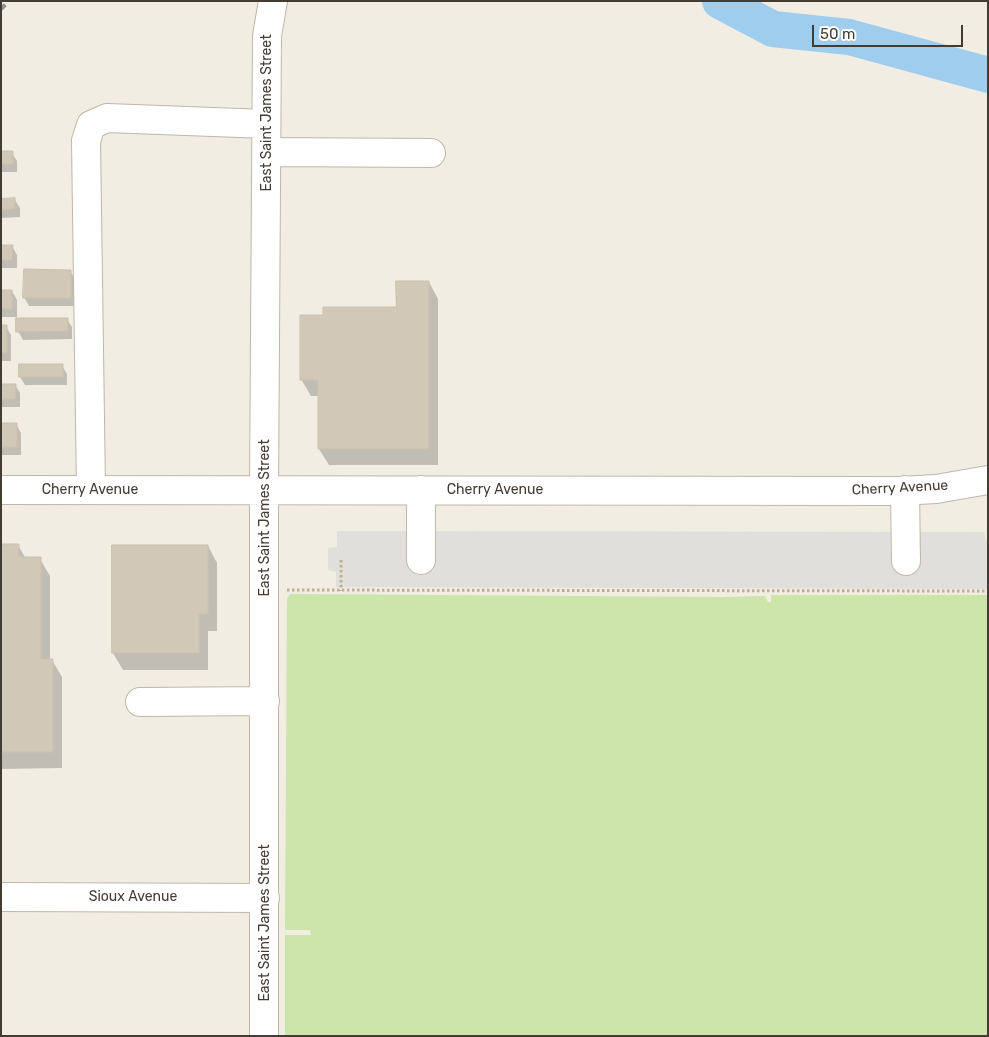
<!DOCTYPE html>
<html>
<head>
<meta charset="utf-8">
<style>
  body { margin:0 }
  #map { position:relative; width:989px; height:1037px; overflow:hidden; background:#f1ede2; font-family:Rubik,sans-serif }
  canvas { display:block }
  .frame { position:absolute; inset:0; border:2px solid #423c33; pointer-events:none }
  .scale { position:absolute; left:812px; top:25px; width:151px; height:22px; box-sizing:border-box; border:2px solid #423c33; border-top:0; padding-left:6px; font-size:15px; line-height:18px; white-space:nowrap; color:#423c33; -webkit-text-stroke:4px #fff; paint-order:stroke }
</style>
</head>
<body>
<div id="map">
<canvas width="989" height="1037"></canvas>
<div class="frame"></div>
<div class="scale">50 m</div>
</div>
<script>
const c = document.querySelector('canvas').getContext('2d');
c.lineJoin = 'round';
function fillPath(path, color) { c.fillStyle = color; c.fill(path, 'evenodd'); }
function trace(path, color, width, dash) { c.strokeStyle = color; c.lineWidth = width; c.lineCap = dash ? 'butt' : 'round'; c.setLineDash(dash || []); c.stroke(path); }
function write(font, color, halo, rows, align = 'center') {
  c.font = font + ' Rubik,sans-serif'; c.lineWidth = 4; c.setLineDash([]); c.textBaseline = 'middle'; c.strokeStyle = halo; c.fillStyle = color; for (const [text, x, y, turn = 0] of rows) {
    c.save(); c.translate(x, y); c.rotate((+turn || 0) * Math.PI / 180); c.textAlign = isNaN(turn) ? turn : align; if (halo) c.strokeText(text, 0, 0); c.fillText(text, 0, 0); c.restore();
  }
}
const green = new Path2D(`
  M291,594L723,597L765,596L768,602H771V595H988V1036H285V935H311L310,930H285L287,598Z`);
const parking = new Path2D(`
  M337,531L984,532L988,548V589L336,587V572L328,570V548L337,547Z`);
const shadow = new Path2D(`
  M1,153H12L17,161V172H1Z
  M1,200H15L20,208V217L1,218Z
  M1,246H12L17,255V268H1Z
  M70,271L75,279V306H29L24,297Z
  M429,282L438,299V465H329L319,449V396H311L301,379L325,316L397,308Z
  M1,291H12L17,300V317H1Z
  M67,319L72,327V339L23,340L18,331Z
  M1,327H6L11,335V361H1Z
  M20,366H62L67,374V385H25L20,377Z
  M1,385H15L20,393V407H1Z
  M1,424H16L21,433V455H1Z
  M1,545H18L26,559H40L50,576V660H52L62,677V768L1,769Z
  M113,546H208L217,563V631H208V670H123L113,653Z`);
const river = new Path2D(`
  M720,1L773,29L849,37L988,75`);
const building = new Path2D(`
  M1,151H13V164H1Z
  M15,198V209L1,210V199Z
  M1,245H13L12,260H1Z
  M24,269L71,270V298H23Z
  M396,281H429V449H318V380H300V315H323V307H396Z
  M1,290H12V309H1Z
  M16,318H68V331L16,332Z
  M1,325H7V353H1Z
  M19,364H63V377H19Z
  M1,384H16L15,399H1Z
  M1,423H17V447H1Z
  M1,544H19V557H41V659H53V752H1Z
  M112,545H208V614H199V653H112Z`);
const path = new Path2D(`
  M341,560V591
  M287,590L988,591`);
const minor = new Path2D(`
  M267,152L431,153
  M91,489L86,141L91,125L107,118L266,124
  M1,490L900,491L936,489L988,480
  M421,490V560
  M905,490L906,561
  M140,702L265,701
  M1,897L265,898
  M264,1036V489L267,36L273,1`);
const rail = new Path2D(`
  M1,9L9,1`);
const streetNames = [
  ["East Saint James Street",267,113,-90],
  ["Cherry Avenue",900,488,-3],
  ["Cherry Avenue",90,490],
  ["Cherry Avenue",495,490],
  ["East Saint James Street",265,518,-90],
  ["Sioux Avenue",133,897],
  ["East Saint James Street",265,923,-90]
];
fillPath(green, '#cbe5ab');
fillPath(parking, '#e1dfdb');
fillPath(shadow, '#0003');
trace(river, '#9ecdee', 36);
fillPath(building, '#d2c8b8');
trace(building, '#cdc0ab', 1);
trace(minor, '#bfb7a8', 30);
trace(path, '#bdb097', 3, [2.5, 2.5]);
trace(minor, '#fff', 28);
trace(rail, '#939393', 4, [6, 6]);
write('14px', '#423c33', '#fff', streetNames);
</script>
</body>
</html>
